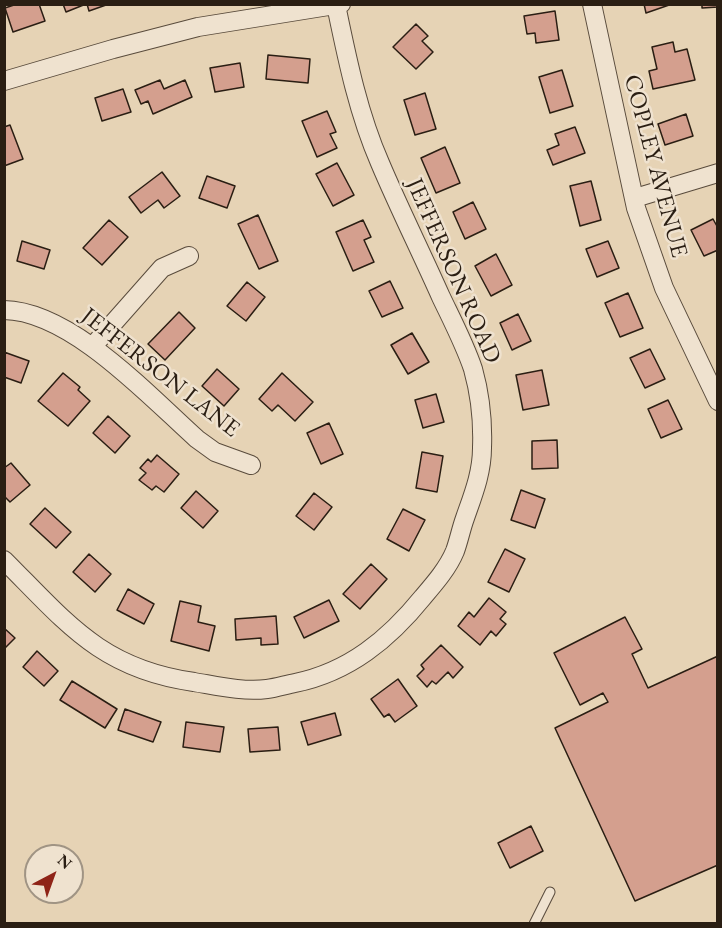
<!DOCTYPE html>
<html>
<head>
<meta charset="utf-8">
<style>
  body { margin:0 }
  #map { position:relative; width:722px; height:928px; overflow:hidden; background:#e6d3b5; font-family:"EB Garamond",serif }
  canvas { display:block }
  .frame { position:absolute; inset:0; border:6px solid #2a1e13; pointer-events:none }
  .north { position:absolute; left:24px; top:844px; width:60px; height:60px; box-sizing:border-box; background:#efe2cf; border:2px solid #a09484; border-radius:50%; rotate:41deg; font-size:16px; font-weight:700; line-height:24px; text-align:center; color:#2a1e13 }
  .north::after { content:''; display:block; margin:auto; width:21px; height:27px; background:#8f2418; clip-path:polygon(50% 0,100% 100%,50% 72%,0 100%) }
</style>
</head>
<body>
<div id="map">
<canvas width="722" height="928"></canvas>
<div class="frame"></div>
<div class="north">N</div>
</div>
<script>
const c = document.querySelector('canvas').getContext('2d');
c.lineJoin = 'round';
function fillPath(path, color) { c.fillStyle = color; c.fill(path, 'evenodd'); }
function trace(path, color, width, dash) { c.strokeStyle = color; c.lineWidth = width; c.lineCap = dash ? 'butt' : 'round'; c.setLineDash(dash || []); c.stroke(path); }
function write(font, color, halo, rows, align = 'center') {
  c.font = font + ' "EB Garamond",serif'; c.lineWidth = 5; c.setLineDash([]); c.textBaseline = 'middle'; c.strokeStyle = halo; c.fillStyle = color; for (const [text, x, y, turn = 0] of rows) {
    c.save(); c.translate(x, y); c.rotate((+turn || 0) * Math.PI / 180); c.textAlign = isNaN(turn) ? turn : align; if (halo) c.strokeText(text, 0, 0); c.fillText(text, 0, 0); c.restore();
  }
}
const building = new Path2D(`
  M17,4H39L45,21L13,32L5,8Z
  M63,4H86L66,12Z
  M87,4H106V5L89,11Z
  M644,4H672L646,13Z
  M702,4H718V7L702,8Z
  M555,11L559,40L536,43L535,33L527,34L524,16Z
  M416,24L428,36L422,41L433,52L416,69L393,47Z
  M673,42L675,52L687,49L695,80L653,89L649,71L657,69L652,47Z
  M268,55L310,59L308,83L266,79Z
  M240,63L244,87L215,92L210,68Z
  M562,70L573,106L550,113L539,77Z
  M160,80L164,89L185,80L192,97L153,114L148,101L141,104L135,90Z
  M123,89L131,112L102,121L95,98Z
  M425,93L436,129L415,135L404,100Z
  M327,111L336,132L330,134L337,148L317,157L302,121Z
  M686,114L693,136L665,145L658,124Z
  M10,125L23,159L4,166V127Z
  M575,127L585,153L553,165L547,150L559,145L555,134Z
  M445,147L460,183L436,193L421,158Z
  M337,163L354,195L333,206L316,174Z
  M162,172L180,196L164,208L158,200L141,213L129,197Z
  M207,176L235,186L227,208L199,198Z
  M591,181L601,220L580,226L570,186Z
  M473,202L486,229L465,239L453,212Z
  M258,215L278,261L259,269L238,224Z
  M713,219L718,228V250L704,256L691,230Z
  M109,220L128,237L102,265L83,248Z
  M363,220L371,237L364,240L374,262L353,271L336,232Z
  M22,241L50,250L44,269L17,261Z
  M608,241L619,268L597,277L586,249Z
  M496,254L512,285L491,296L475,266Z
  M390,281L403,308L382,317L369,291Z
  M247,282L265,297L246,321L227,306Z
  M628,293L643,328L620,337L605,303Z
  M179,312L195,328L165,360L148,344Z
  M518,314L531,341L512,350L500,323Z
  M412,333L429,362L408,374L391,345Z
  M650,349L665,379L645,388L630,358Z
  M4,352L29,361L21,383L4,377Z
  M217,369L239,389L224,406L202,386Z
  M542,370L549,405L523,410L516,375Z
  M63,373L80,387L78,390L90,401L68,426L38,401Z
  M282,373L313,402L295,421L278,405L272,411L259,399Z
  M436,394L444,422L423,428L415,400Z
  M668,400L682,429L661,438L648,409Z
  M108,416L130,436L115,453L93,433Z
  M329,423L343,454L321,464L307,433Z
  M557,440L558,468L532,469V441Z
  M422,452L443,456L437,492L416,488Z
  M157,455L179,474L164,492L156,486L152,490L139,480L146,473L140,468L148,459L151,462Z
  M11,463L30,485L10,502L4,496V468Z
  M521,490L545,499L535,528L511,520Z
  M196,491L218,511L203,528L181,508Z
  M314,493L332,507L314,530L296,516Z
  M45,508L71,532L56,548L30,524Z
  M403,509L425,520L409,551L387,539Z
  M505,549L525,559L509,592L488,582Z
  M89,554L111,574L95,592L73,572Z
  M371,564L387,579L360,609L343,594Z
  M128,589L154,604L144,624L117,610Z
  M489,598L506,612L500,619L506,624L496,636L491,631L480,645L458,626L469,612L474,617Z
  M329,600L339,621L304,638L294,617Z
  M180,601L201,606L198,622L215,626L209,651L171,641Z
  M276,616L278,644L261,645V638L236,640L235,619Z
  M625,617L642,649L632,654L648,688L718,656V865L635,901L555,728L608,702L603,693L580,705L554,653Z
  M4,628L15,638L4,649Z
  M441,645L463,667L453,678L448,672L436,684L432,681L427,687L417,676L424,669L421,665Z
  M37,651L58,671L44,686L23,667Z
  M398,679L417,706L395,722L389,714L384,717L371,699Z
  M72,681L117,709L105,728L60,700Z
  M125,709L161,722L153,742L118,730Z
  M335,713L341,735L308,745L301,722Z
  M186,722L224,727L220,752L183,747Z
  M278,727L280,750L250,752L248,729Z
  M531,826L543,851L510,868L498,843Z`);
const lane = new Path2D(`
  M534,924L550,892`);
const street = new Path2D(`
  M592,4L636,208L664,288L718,401
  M4,81L113,49L198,27L341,4
  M635,198L718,173
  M4,310C71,311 149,396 197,439L215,452L251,465
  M93,346L162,268L189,256
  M4,560C67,623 101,669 194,682C218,686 243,692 267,689C276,688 285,685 295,683C349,672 389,639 423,597C435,583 448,568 455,551C459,540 461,529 465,518C473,495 482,473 482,448C483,422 480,394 473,369C465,345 452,320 441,297C421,252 399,208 380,163C358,113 347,58 336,5`);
const streetNames = [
  ["COPLEY AVENUE",655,166,75],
  ["JEFFERSON ROAD",453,271,66],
  ["JEFFERSON LANE",160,373,38]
];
fillPath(building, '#d49f8e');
trace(building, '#2a1e13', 1.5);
trace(lane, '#594b3c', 11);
trace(street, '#594b3c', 20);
trace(lane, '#efe2cf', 9);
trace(street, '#efe2cf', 18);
write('24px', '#2a1e13', '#efe2cf', streetNames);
</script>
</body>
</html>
